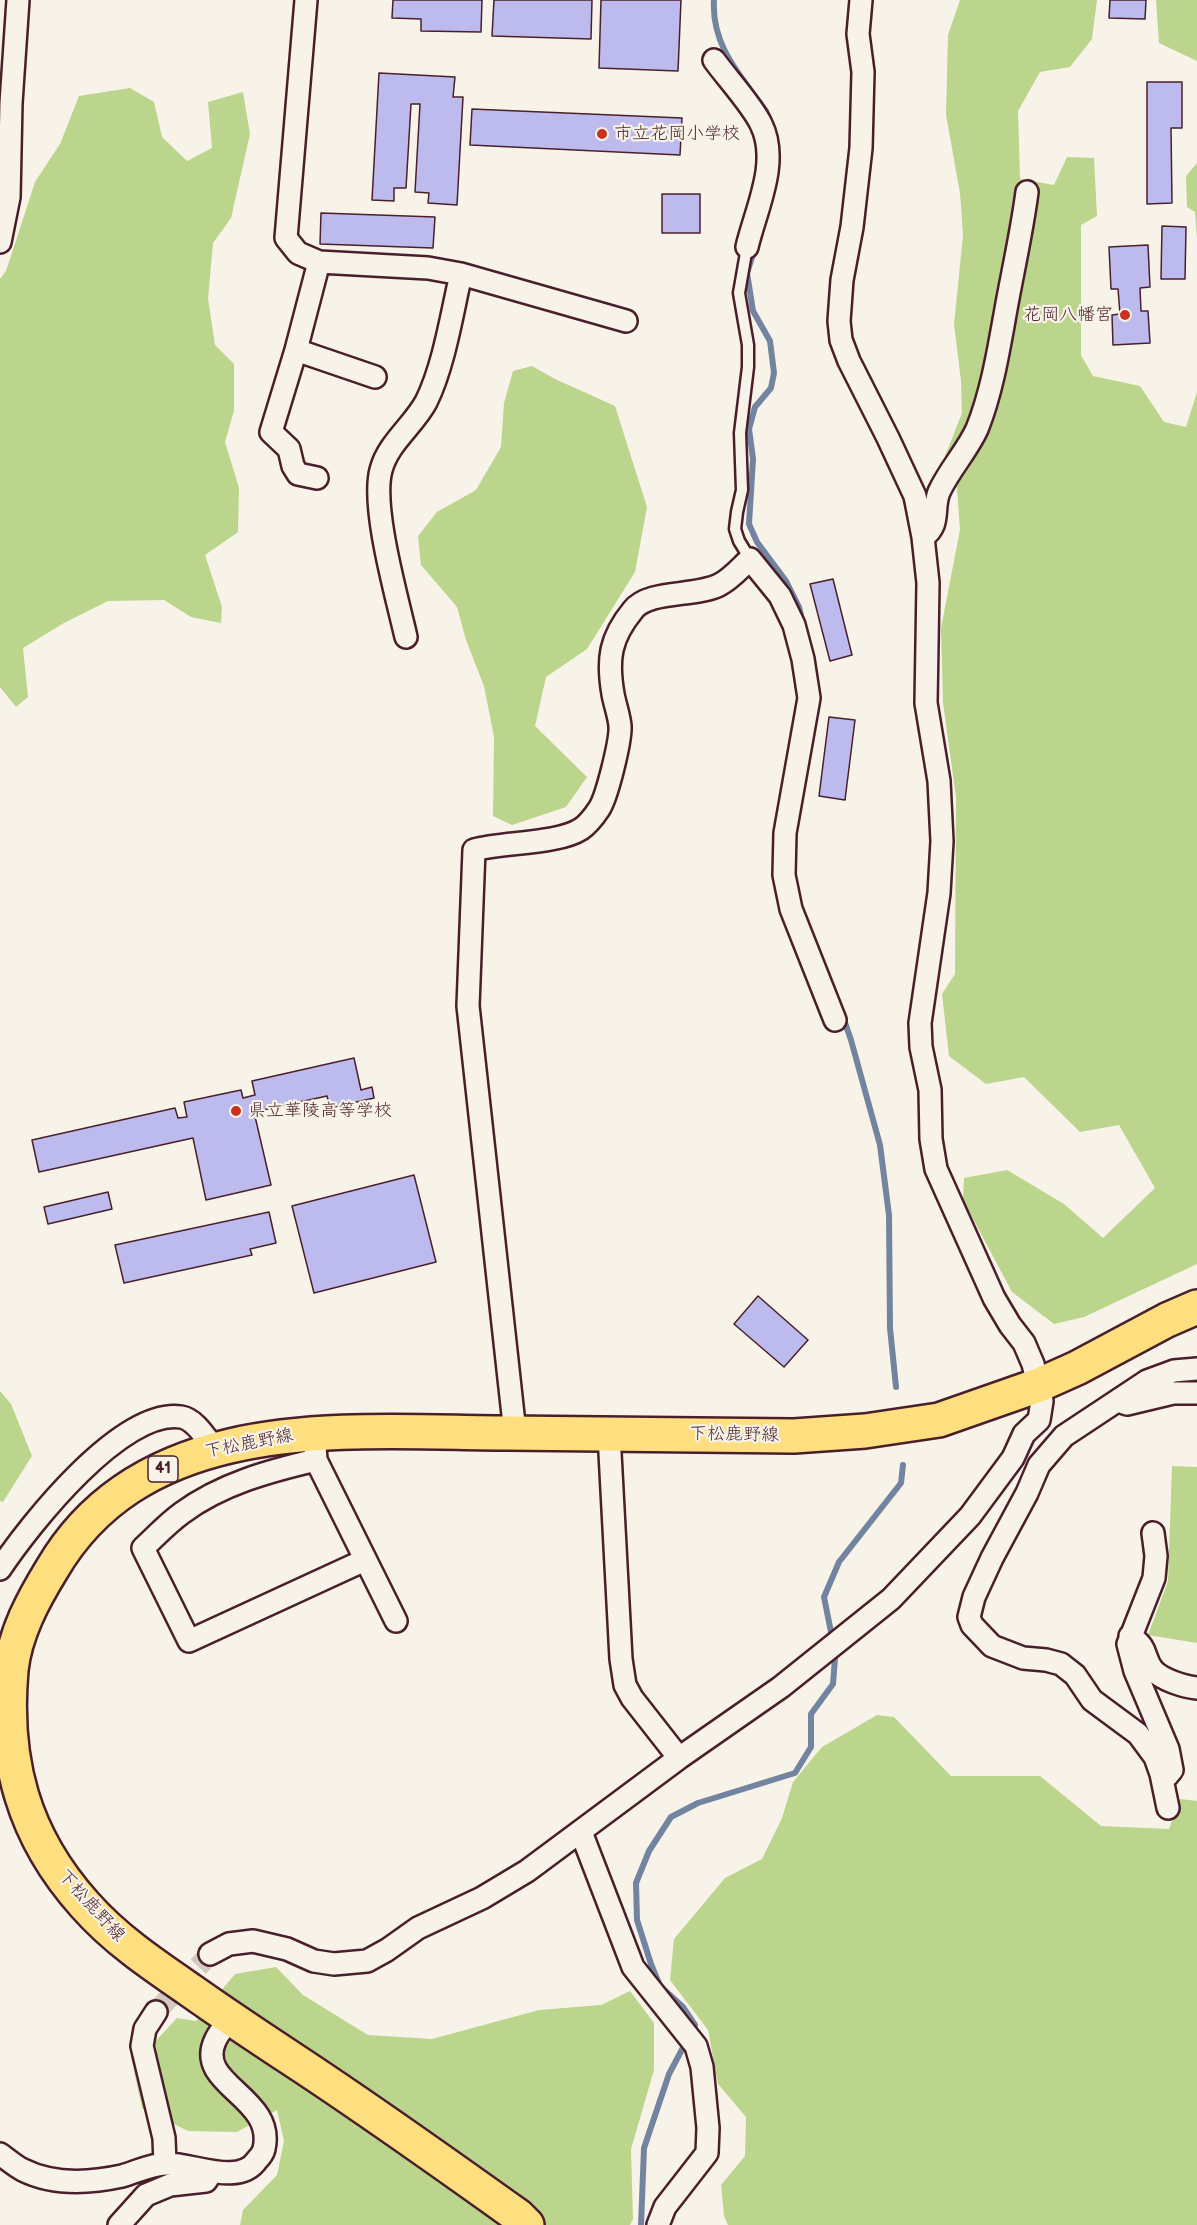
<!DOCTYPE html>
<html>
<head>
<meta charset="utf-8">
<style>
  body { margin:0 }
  canvas { display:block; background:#f7f3e8 }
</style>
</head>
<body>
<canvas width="1197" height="2225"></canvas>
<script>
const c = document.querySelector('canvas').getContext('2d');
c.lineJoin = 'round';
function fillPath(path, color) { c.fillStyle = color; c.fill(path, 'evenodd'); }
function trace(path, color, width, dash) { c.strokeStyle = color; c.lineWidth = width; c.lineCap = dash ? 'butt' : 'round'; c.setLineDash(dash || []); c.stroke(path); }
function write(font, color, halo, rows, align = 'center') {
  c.font = font + ' "Balsamiq Sans","Klee One",sans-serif'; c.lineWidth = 4.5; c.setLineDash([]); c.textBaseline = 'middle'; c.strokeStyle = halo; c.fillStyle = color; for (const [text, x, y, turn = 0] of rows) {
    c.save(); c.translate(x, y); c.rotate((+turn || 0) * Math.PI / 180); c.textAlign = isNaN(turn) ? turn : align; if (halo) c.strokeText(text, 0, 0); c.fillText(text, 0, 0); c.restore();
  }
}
const green = new Path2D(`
  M960,0H1097L1092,39L1070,67L1040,72L1018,111L1020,179L1054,185L1067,157L1094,158L1097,216L1081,225V355L1093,376L1140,386L1164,422L1186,427L1197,392V1264L1084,1317L1054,1324L1012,1292L963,1200L964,1178L1007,1170L1064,1204L1103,1238L1155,1188L1119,1125L1080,1132L1024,1077L986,1084L949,1056L942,994L955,974L956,797L943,703L941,628L960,530L957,488L945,456L962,413L961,381L954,324L963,235L960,193L946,115L948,35Z
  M1156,0H1197V61L1159,43Z
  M130,88L154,102L162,137L187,161L212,148L208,102L243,92L250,134L231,218L213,243L208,299L215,345L234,364V411L225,442L239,488L238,532L205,555L222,607L221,623L191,617L164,600L108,601L64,623L23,648L28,697L16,707L0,687V279L6,271L35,182L60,144L79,96Z
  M1197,163V239L1195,212L1187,207L1186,176Z
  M532,366L555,379L615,406L647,507L635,572L587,649L546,677L535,726L587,777L566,807L512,825L493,816L494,737L484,686L466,640L457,607L421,565L418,536L437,512L476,490L501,447L504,403L513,371Z
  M0,1391L11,1404L32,1456L3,1502L0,1501Z
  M1172,1466L1197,1467V1643L1148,1635L1168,1581Z
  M877,1715L894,1717L951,1776H1040L1101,1826L1169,1829L1180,1799L1197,1801V2225H728L724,2216L721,2185L745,2156L746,2117L718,2084L708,2030L670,1980L674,1939L725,1878L762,1859L782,1818L793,1782L822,1747Z
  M276,1967L303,1995L368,2035L432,2039L539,2010L601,2005L630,1991L654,2023V2070L631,2149L633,2219L630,2225H240L243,2210L277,2175L284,2141L277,2110L237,2132L188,2131L142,2108L131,2057L153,2044L177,2018L196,2021L235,1974Z`);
const stream = new Path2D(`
  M714,0C711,46 741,76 766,111L770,121
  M755,248L747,273L753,311L770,341L774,373L771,388L755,407L749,429L753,459L749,524L757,542L786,581L799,607L802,620
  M843,1017L851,1040L880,1145L889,1215L890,1328L896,1387
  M832,1637L824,1597L839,1562L901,1483L903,1465
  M690,2033L695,2025L683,2007L660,1986L651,1964L637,1920L636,1883L649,1851L671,1817L698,1803L795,1773L811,1747V1714L833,1684L835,1658
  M641,2225L644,2148L669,2074L686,2042`);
const building = new Path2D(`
  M393,0H482L481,32L421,31V19L392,18Z
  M494,0H592L591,39L492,36Z
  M601,0H681L678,71L599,68Z
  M1110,0H1146L1145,19L1109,18Z
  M379,73L455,77L453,97H463L457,205L428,203L429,193L415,192L420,104H411L406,188H394V201L372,200Z
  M1147,82H1182V128H1171L1172,203L1147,204Z
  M472,109L682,118L680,155L470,145Z
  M662,194H700V233H662Z
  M321,213L435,217L433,248L320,244Z
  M1162,226L1186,227L1185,279H1161Z
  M1148,245L1150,287L1140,288L1141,311H1148L1150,343L1113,345L1112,315L1120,314L1118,289H1111L1109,247Z
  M833,579L852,655L830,661L810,584Z
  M829,717L855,720L845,800L819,796Z
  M354,1058L361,1090L372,1087L374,1098L330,1108L327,1096L254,1112L271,1185L206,1200L193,1138L39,1172L32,1140L175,1108L178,1118L187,1117L184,1102L241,1090L243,1098L255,1095L252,1081Z
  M414,1175L436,1262L314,1293L292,1206Z
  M108,1192L112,1209L48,1224L44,1207Z
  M269,1212L276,1243L250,1249L252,1255L124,1283L115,1245Z
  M758,1296L808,1340L784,1367L734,1324Z`);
const streetTunnel = new Path2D(`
  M156,2012L210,1954`);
const lane = new Path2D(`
  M747,247L739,293L748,345V367L740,433L742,490L737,512L735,529L739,541L750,559`);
const street = new Path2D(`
  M306,0L286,238L298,253L319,262L428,268L461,274L626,321
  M714,60C727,78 752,105 761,124C780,162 756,209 747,247
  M0,242L9,197L11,103L18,0
  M296,350L375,377
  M317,478L298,474L293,466L289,449L271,432L296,350L319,262
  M923,537C941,525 932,509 939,492C949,470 967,451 977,429C992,392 999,348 1006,309C1013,270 1022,231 1027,192
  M406,637C397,597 371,507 381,470C388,443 413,426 426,402C444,366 452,313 461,274
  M1118,1401L1127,1404L1173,1393H1197
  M515,1433L468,1006L474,850C503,842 558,844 581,829C587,825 595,815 599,809C607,797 621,740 620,726C619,715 615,705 613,694C607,659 610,638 633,610C648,590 695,597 719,585C731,579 740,568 750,559L780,596L794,625L803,659L809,698L785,833L784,875L791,909L835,1020
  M609,1434L621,1659L625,1685L632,1698L679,1758
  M315,1446L316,1460L396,1621
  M316,1460C269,1471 221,1484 182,1513C168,1523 156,1536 143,1548L189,1641L365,1560
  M1153,1533L1156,1556L1154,1578L1128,1644L1135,1671L1168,1749L1172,1770L1167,1776
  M0,1569C30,1524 122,1408 181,1417C195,1419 206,1438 214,1448
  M1130,1636C1150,1649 1142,1657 1153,1670C1162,1680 1185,1687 1197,1688
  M1168,1808L1161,1774L1155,1757L1138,1734L1092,1700L1075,1675L1061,1664L1046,1660L1023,1658L992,1646L972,1625L969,1617L974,1597L992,1558L1027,1493L1039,1465L1064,1436L1147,1381L1174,1371L1197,1369
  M581,1832L633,1967L696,2046L702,2067L708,2128L707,2153L665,2207L658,2225
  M210,1954L229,1944L253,1941L287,1949L314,1961L334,1964L367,1961L387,1950L418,1928L482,1898L527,1871L679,1758L781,1687L891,1599L970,1516L1013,1458L1024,1434L1039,1420L1042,1401L1033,1364L1024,1343L1010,1325L994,1298L936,1169L931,1139L930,1090L921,1047L920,1023L939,893L942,841L939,781L926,703L928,583L923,537L915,496L888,438L849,361L841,340L839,321L842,280L852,227L861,148L863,72L858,34L861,0
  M156,2012L145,2029L142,2046L164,2138L165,2164
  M0,2154C7,2159 15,2166 23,2170C53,2185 90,2183 122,2176C136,2172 152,2164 166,2164C192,2163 239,2187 257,2160C260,2157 263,2153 264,2149C276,2097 195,2085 215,2041C218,2033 226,2025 231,2018
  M119,2225L146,2195L170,2185L206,2181L212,2172`);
const primary = new Path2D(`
  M527,2225L518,2216C444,2163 371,2111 295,2061C260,2038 224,2014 190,1990C152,1964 115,1939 85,1905C23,1836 3,1761 11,1670C15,1633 33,1600 52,1569C145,1410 348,1432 506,1433C602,1434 698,1435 794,1436L865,1431L939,1420L1039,1385L1077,1368L1167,1320L1197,1307`);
const markers = [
  [602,134,6,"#c8321e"],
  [1125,315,6,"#c8321e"],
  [236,1111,6,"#c8321e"]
];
const shields = [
  [163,1469,30]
];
const shieldNames = [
  ["41",163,1469]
];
const poiNames = [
  ["市立花岡小学校",614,134],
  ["花岡八幡宮",1113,315,"right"],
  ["県立華陵高等学校",248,1111]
];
const streetNames = [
  ["下松鹿野線",734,1435,1],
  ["下松鹿野線",249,1444,-11],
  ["下松鹿野線",91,1906,48]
];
fillPath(green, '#bcd58c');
trace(stream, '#7384a0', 6);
fillPath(building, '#bdbbed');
trace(building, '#4a1f2b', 1.5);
trace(streetTunnel, '#d4c9c2', 21, [21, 10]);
trace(lane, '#4a1f2b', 15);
trace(street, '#4a1f2b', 26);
trace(primary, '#4a1f2b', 38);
trace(lane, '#f7f3e8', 10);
trace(street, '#f7f3e8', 21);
trace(primary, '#fedf80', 33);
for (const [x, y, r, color] of markers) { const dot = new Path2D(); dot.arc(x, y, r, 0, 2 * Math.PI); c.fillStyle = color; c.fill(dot); trace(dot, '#f7f3e8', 2); }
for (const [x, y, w] of shields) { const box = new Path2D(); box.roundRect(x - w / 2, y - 13, w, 26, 4.5); c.fillStyle = '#f7f3e8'; c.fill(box); trace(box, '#4a1f2b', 1.5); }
write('bold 16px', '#4a1f2b', null, shieldNames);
write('18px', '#4a1f2b', '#f7f3e8', poiNames, 'left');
write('18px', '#4a1f2b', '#f7f3e8', streetNames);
</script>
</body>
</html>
